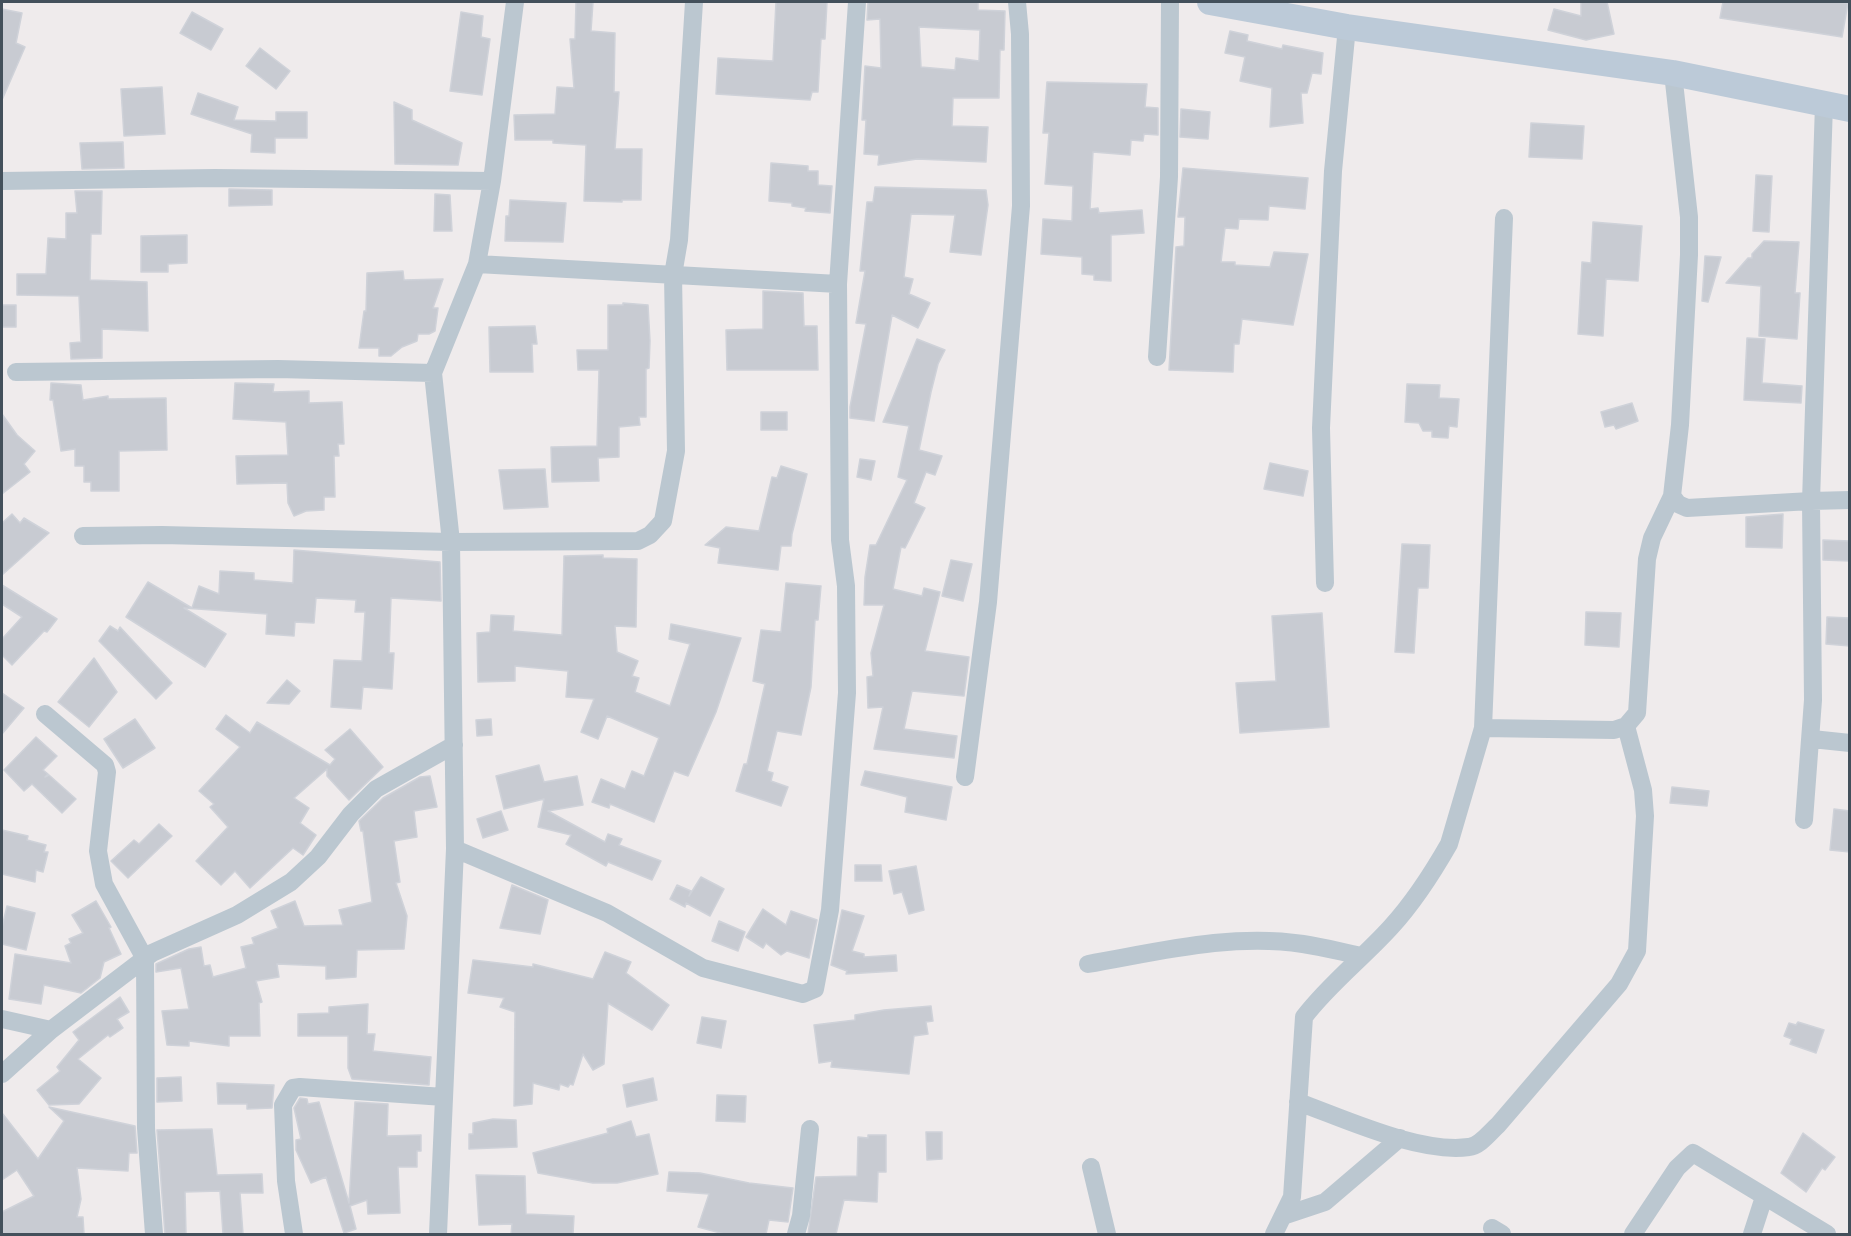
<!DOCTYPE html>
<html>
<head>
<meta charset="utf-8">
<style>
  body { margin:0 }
  #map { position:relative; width:1851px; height:1236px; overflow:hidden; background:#efebec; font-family:"DejaVu Sans",sans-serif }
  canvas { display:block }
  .frame { position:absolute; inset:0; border:3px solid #43505b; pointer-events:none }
</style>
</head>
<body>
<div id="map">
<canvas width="1851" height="1236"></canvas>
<div class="frame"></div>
</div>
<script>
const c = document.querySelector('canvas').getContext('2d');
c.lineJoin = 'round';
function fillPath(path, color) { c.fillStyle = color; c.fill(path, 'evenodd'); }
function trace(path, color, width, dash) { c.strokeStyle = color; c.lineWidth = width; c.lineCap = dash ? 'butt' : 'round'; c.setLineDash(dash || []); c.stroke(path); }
const building = new Path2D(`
  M576,2H593L591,31L615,33L614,92H619L615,149H642L641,200H622V202L584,201L586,145L553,143V140H515L514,115L555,114L557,87L574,88L570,39H575Z
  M776,2H827L825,39H821L818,92H812L810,100L716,94L718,58L773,61Z
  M868,2H978V10L1005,11L1004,50H1000L999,98H953L952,126L988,127L986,162L917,159L878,165L879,155L864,154L866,120H862L865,66L881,68L880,19L867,20ZM919,27L980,30L979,61L956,58L955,70L921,67Z
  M1581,2H1607L1614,34L1586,40L1548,30L1554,9L1581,16Z
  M1723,2H1835L1848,3L1842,37L1720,18Z
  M2,9L22,13L16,43L25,47L2,100Z
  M192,12L223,29L211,50L180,33Z
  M461,12L483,16L481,37L490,39L482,95L450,91Z
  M1230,31L1248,35L1247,41L1282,49L1283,45L1323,53L1321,74L1312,73L1307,93H1301L1303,123L1270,127L1272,88L1240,81L1245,57L1225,53Z
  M260,48L290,71L276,89L246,66Z
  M1047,82L1147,84L1145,107L1158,108V135L1144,134L1143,141L1131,140L1130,155L1093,152L1090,209L1098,208L1099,213L1142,210L1144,233L1111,235V281L1094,280V275L1082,274V257L1041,254L1043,219L1072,221L1073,186L1045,184L1049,133H1043Z
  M162,87L165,134L124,136L121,89Z
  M198,93L238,107L234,120L276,121V112H307V138H275V153L251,152L252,134L191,114Z
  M394,102L412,110V120L462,143L458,165L395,164Z
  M1181,109L1210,112L1208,139L1180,137Z
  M1531,123L1584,126L1582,159L1529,157Z
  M123,142L124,168L82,169L80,143Z
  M771,163L808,166V171H818V185L832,186L830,213L805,211L806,208L792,206V203L769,201Z
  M1183,168L1308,178L1305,209L1269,206L1268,220L1239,219L1238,229L1225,228L1221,262H1235V265L1270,267L1274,252L1308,254L1293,325L1242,319L1239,344H1234L1233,372L1169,370L1176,247L1184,246L1185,217H1178Z
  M1756,175L1772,176L1769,232L1753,231Z
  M875,187L986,190L988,205L981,255L950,252L955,215L911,214L904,277L913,279L909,294L930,303L918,328L892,315L874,421L850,418V407L866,324L856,323L865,271H860L867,202H873Z
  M229,189L272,190V205L229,206Z
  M75,191H102L101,234H91L90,280L147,282L148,331L102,329V358L71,359L70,343L81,342L79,296L17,295V274H46L48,238L66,239V213H77Z
  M435,194L450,195L452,231H434Z
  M510,200L566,203L563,242L505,241L506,216H509Z
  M1593,222L1642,226L1638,281L1606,279L1603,336L1578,334L1582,262L1591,263Z
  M187,235V263L168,264V272H141V236Z
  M1764,241L1799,242L1795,293H1800L1797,339L1759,336L1761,286L1726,283L1748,258H1752V254Z
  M1705,256L1721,257L1708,302L1702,301Z
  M403,271L404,280L443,279L433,308H438L435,331L429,334H418L417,341L402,347L391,356H379V348H359L364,311H366L367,273Z
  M763,291L803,293L804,326H817L818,370H727L726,330L763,329Z
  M623,303L648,305L650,341L649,368L646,369V417H639L640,425L619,427V457L598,458L599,481L552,482L551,447L597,446L599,370H578L577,350H608V305H623Z
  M2,305H16V327H2Z
  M535,326L537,344H532L533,372H490L489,327Z
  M1747,338L1765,339L1762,383L1802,386L1801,403L1744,400Z
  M917,339L945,350L938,364L931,392L919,450L942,456L935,475L926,472L914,503L925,508L905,548L901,547L893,589L922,596L924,588L940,592L925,651L969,657L964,696L912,691L904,729L957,736L954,758L874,749L883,707L868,708L867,677L873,676L871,653L884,605H864L865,577L870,545H876L907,480L898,477L909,426L883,422Z
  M51,383L81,385L83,400L108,396V399L166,398L167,450L119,451V491H91V482H84V466H75V449L61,451L53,400H50Z
  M235,383L274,384L273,392L309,391V403L342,402L344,444H338L339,456H334L335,497H324V510L306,511L294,516L288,503L287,483L237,484L236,456L288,455L286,422L233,419Z
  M1407,384L1440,385L1439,398L1459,399L1457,427L1449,426L1448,438L1432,437V431H1423L1419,423L1405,422Z
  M1632,403L1638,421L1616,429L1614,425L1605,427L1601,412Z
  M761,412H787V430H761Z
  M2,414L17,435L35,451L24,464L30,472L2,494Z
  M860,459L875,461L871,480L857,477Z
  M1270,463L1308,471L1303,496L1264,489Z
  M781,466L807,474L792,534L791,546H781L778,570L718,563L720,548L705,545L726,527L759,531L772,477L777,478Z
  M545,469L548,507L504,509L499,470Z
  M12,514L20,523L24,518L49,533L2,575V523Z
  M1783,514L1782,548L1746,547V517Z
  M1823,540L1850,541V561L1823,560Z
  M1402,544L1430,545L1428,588H1418L1414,653L1395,652Z
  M294,550L440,562L441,601L391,598L389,653H394L392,689L363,687L361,709L331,707L334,660L362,661L365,612H355L356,600L316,598L314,623L295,622L294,636L266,634L267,614L184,608L226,634L205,667L126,617L148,582L192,608L199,586L219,594L220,571L254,573V580L293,583Z
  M603,555V558L637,559L636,627L615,626L617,652L638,661L632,676L639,678L635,692L670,706L690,644L669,639L671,624L741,638L716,712L688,776L674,771L654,822L610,804L609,808L592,802L601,779L625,789L632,771L644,776L659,738L607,716L598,739L581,732L594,699L566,697L568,671L515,666V681L478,682L477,633L490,632L491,615L514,616L513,631L562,635L564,556Z
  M951,560L972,564L963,601L942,596Z
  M786,583L821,586L818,620H815L811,687L801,735L777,731L767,771L773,773L771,781L788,787L781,806L736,791L744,764H747L765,684L753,681L761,630L781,632Z
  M2,585L57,619L47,632L44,631L12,665L2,655V639L22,617L2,604Z
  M1586,612L1621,613L1619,647L1585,645Z
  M1322,613L1329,727L1240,733L1236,683L1276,681L1272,616Z
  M1827,617L1850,618V646L1826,644Z
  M110,626L118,631L120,627L172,683L156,699L99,641Z
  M94,658L117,692L89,727L58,702Z
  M287,680L300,691L289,704L267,703Z
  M2,693L24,708L2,734Z
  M226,715L250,733L257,722L330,765L335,759L325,750L350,729L383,767L349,800L327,776V769L294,798L309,808L300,823L316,835L303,855L293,848L250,888L235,871L221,885L196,861L228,827L210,807L214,804L199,791L240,747L216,729Z
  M135,719L155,748L123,768L104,739Z
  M491,719L492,735L477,736L476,720Z
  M36,737L57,756L43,770L48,774L45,777L49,775L76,799L62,813L32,784L24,791L4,770Z
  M539,765L544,782L577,776L583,805L548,811L605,842L608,834L622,839L619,845L661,861L652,880L608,862L606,866L566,844L571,835L538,827L544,799L504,809L496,776Z
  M865,771L952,787L946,820L905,812L907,797L861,785Z
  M430,776L437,807L414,811L417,837L394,841L400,882L396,883L407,916L404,949L357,950L356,977L326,979V966L277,964L279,977L256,981L262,1002L259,1003L260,1036H229V1046L189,1041V1046L167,1045L162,1011L189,1009L181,968L156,972V964L189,949L201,947L204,966L210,965L213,977L246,968L241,947L254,944L252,938L278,928L271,911L295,901L304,926L343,925L339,910L372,902L363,831H361L359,821L383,798L420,777Z
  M1672,787L1709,791L1707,806L1670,803Z
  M1834,809L1850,811V852L1830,850Z
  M501,811L508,830L483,838L477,819Z
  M159,824L172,836L128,878L111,861L134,840L139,844Z
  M2,830L28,836L27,840L46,845L44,852H48L43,872L36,870L35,882L2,874Z
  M855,865H881L882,881H855Z
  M916,866L924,910L909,914L902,892L894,894L889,871Z
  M701,877L724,889L710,916L686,903L685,907L670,899L677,885L691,891L689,896Z
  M512,885L548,900L540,934L500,928Z
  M96,901L111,927L109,928L121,954L104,962L100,978L81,993L44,985L41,1004L9,999L15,954L71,963L65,946L71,943L69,939L83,933L72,915Z
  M7,906L35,913L26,950L2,944V927Z
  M763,909L786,925L791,911L817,920L809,958L787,951L781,955L766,943L763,948L746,937Z
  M842,910L864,916L852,951L864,954V957L896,955L897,971L846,974L847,971L831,965Z
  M719,921L745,932L738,951L712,941Z
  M605,952L631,962L626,973L669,1005L652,1030L608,1003L604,1064L593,1070L583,1054L573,1085L570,1084L568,1087L560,1084L559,1090L533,1083L532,1104L514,1106L515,1012L500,1007L504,998L468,993L473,960L533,967V964L593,979Z
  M120,997L129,1012L117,1019L123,1028L110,1037L108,1035L78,1059L101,1078L79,1104L49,1105L37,1090L60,1071L57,1067L79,1040L73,1032Z
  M368,1004L367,1034H375L373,1051L431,1057L429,1085L352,1079L348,1068V1036H298V1014L329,1013V1007Z
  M931,1006L933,1021L926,1022L928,1034L914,1036L909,1074L831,1067L832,1061L819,1063L814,1025L855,1020V1015L884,1010Z
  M702,1017L726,1021L721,1048L697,1043Z
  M1798,1022L1824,1030L1816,1053L1790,1044L1792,1039L1784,1036L1789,1023L1796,1025Z
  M181,1077L182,1101L157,1102V1078Z
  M653,1078L657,1100L627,1107L623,1085Z
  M217,1083L274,1085L272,1108L247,1109V1104H218Z
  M717,1095L746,1096L745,1122L716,1121Z
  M300,1098L307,1099L308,1104L319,1102L349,1203L355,1102L388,1104L387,1136L421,1135V1151H417V1167H398L400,1213L368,1214L367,1200L350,1206L356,1229L344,1233L326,1177L311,1183L296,1150V1140L301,1139L294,1108Z
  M49,1107L135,1126L137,1153H129L128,1171L77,1168L81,1199L77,1217H83L84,1234H2V1212L34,1196L17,1170L2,1180V1113L38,1159L64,1121Z
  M493,1119L516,1120L517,1147L469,1149V1134H473V1123Z
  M631,1121L636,1137L649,1134L658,1174L617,1183H593L538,1173L533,1153L608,1133L607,1129Z
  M212,1129L217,1175L262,1174L263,1193H240L243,1234H223L220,1191L185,1192L186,1234H165L157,1130Z
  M926,1132H942V1159L927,1160Z
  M1803,1133L1835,1157L1825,1170L1822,1168L1806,1192L1781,1173Z
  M868,1135H886V1172H878L877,1202L844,1200L836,1234H808L816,1177L857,1176L858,1137L868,1138Z
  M669,1172L700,1173L749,1183L793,1188L788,1222L769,1220L766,1234H724L698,1227L709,1194L667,1191Z
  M476,1175L525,1176L526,1214L574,1216L573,1234H511L512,1224L479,1225Z`);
const minor = new Path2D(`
  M1673,73L1689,217V255L1680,425L1672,496L1678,504L1687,508L1811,501L1824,104
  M2,181L215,178L492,181
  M477,264L838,284L857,2
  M1157,357L1169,177L1170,2
  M16,372L278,369L433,373
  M83,536L162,535L451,542L638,541L650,535L663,521L676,451L673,275L679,240L694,2
  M1325,583L1321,428L1333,171L1347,27
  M45,714L105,765L107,772L98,851L104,884L145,959L146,1128L154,1234
  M1483,728L1614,730L1626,726L1637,713L1647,559L1652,538L1672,496
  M1812,739L1850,743
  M965,777L988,602L1021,206L1020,34L1017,2
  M1804,820L1813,700L1811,501L1850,500
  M455,849L607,913L703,968L803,994L815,989L830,910L847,693L846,586L840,540L838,284
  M1088,964C1158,952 1231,933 1303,944C1323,947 1342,952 1362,956
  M2,1019L51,1030
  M2,1074L51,1030L152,953L237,915L291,882L318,857L351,814L376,789L454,745
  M1298,1102C1345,1119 1420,1154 1469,1147C1480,1146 1490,1132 1498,1125L1619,984L1637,951L1645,816L1643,790L1626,726
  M1091,1167L1107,1234
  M1283,1216L1325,1202L1400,1138
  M1492,1228L1502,1234
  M294,1234L286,1181L283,1105L293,1088L300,1087L444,1097
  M438,1234L455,849L451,542L433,373L477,264L492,181L515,2
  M796,1234L801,1216L810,1129
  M1274,1234L1292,1197L1304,1017C1329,984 1363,958 1391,927C1413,903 1433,872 1449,844L1483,728L1504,218
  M1633,1234L1677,1168L1693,1153L1827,1234
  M1752,1234L1764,1197`);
const secondary = new Path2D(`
  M1210,2L1347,27L1673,73L1850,109`);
fillPath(building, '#c8cbd2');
trace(building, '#cfd2d9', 1.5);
trace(minor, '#bbc7d0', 18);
trace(secondary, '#bccad8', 26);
</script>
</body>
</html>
